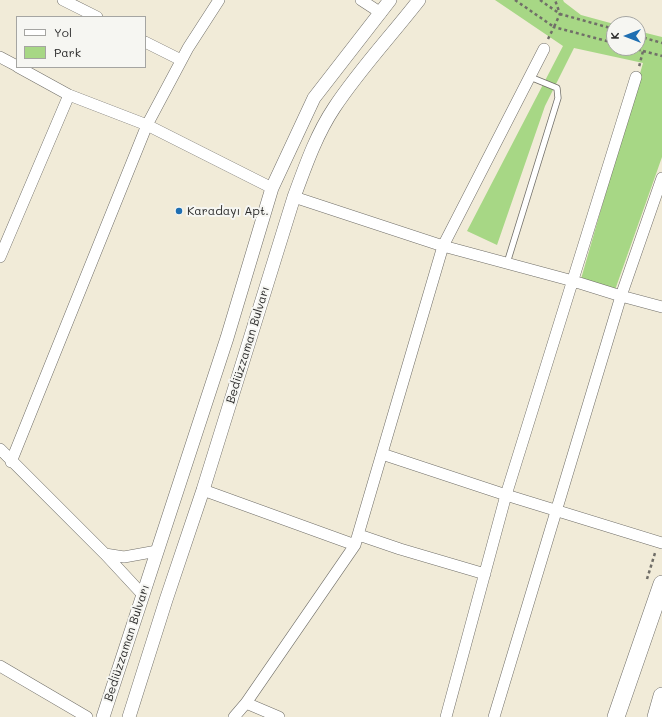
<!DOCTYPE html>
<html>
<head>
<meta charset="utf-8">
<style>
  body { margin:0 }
  #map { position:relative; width:662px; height:717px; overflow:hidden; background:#f1ebd8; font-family:Mali,sans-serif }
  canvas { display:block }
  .legend { position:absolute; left:16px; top:16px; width:130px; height:52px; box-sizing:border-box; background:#f6f6f2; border:1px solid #a5a5a2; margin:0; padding:5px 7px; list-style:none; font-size:12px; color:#2b2b2b }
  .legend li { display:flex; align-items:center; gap:8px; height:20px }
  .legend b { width:20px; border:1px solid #a5a5a2 }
  .north { position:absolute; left:606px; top:16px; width:40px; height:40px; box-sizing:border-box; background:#f6f6f2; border:1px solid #a5a5a2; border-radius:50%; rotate:270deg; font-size:11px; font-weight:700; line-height:16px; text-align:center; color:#2b2b2b }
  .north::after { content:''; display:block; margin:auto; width:14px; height:18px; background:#1f6fb2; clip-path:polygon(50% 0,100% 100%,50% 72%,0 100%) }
</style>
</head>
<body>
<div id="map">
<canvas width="662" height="717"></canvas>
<ul class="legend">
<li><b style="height:5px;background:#fff"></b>Yol</li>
<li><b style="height:11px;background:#a7d785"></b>Park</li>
</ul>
<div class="north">K</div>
</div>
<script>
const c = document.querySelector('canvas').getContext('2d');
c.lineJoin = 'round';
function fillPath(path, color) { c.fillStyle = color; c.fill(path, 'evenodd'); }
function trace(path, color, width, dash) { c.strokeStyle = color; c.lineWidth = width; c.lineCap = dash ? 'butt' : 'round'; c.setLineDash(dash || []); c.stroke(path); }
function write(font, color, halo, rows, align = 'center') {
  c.font = font + ' Mali,sans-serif'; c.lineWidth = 4; c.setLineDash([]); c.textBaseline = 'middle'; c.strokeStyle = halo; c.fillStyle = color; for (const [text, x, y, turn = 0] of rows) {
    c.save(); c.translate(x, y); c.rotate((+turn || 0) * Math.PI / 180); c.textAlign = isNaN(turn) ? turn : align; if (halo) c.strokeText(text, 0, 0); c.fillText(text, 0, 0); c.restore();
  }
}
const green = new Path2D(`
  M495,0H563L564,2L581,15L614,24V48H638V31L662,37V157L615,290L581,279L643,63L574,48L545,106L497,245L467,231L563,46Z`);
const path = new Path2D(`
  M515,0L554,27L560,14L555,0
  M540,0L560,14L614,29
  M638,36L662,43
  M548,39L554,27L614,43
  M632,48L643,51L639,67
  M643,51L662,56
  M647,579L655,553`);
const service = new Path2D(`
  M507,263L558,98L557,88L530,77`);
const minor = new Path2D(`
  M63,0L97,17
  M361,0L381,13
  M145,42L181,60
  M0,57L17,66
  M18,67L69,95L147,125L272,188
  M294,197L443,246L573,281L621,296L662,307
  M0,257L69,95
  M0,449L105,554L143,595
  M382,454L506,495L662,543
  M11,462L147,125L188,48L219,0
  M203,490L355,545
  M359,535L400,549L485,574
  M105,554L124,557L157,551
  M0,666L87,717
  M246,703L355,545L443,246L544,49
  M234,717L246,703L279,717
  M446,717L506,495L636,77
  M494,717L621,296L662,178`);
const tertiary = new Path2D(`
  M103,717L227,338L272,188L314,98L390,0
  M129,717L166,600L203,490L294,197C305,167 316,135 334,108C359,70 391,36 419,0`);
const primary = new Path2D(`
  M616,717L662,584
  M656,717L662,696`);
const markers = [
  [179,211,4,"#1f6fb2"]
];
const poiNames = [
  ["Karadayı Apt.",187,211]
];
const streetNames = [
  ["Bediüzzaman Bulvarı",248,345,-73],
  ["Bediüzzaman Bulvarı",127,643,-72]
];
fillPath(green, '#a7d785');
trace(service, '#706e68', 7);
trace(minor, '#706e68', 12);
trace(tertiary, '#706e68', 14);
trace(primary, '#706e68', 18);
trace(path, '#706e68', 2.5, [3, 3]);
trace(service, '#fff', 5.5);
trace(minor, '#fff', 11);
trace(tertiary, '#fff', 13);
trace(primary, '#fff', 17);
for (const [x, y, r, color] of markers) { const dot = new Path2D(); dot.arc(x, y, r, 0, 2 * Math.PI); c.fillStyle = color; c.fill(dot); trace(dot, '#f6f6f2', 1.5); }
write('12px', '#2b2b2b', '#f6f6f2', poiNames, 'left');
write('12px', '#2b2b2b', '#f6f6f2', streetNames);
</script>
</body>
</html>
